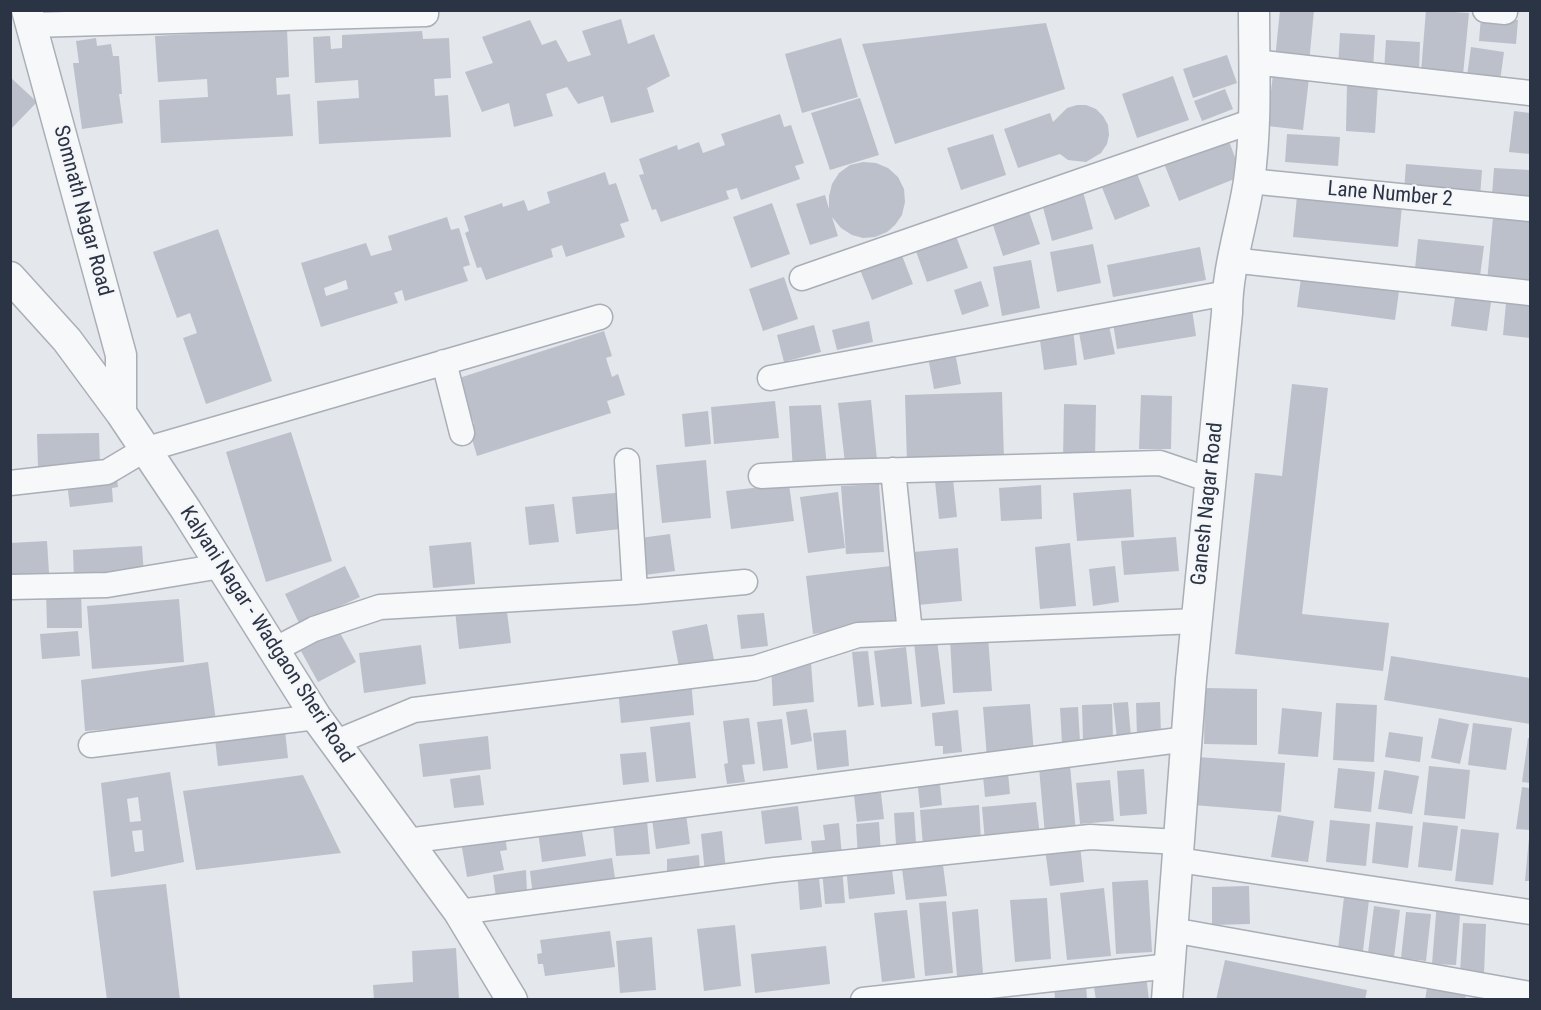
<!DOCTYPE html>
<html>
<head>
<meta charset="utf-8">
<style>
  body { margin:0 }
  #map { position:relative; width:1541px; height:1010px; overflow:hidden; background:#e4e7ec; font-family:"Roboto Condensed",sans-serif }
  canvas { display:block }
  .frame { position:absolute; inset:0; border:12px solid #2b3445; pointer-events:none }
</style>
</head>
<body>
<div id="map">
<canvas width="1541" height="1010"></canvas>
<div class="frame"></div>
</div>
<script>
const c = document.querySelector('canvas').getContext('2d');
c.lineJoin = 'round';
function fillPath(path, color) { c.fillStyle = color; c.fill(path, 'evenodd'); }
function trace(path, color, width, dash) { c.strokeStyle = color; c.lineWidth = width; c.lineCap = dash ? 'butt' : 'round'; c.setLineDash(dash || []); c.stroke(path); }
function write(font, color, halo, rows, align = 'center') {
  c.font = font + ' "Roboto Condensed",sans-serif'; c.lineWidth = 4.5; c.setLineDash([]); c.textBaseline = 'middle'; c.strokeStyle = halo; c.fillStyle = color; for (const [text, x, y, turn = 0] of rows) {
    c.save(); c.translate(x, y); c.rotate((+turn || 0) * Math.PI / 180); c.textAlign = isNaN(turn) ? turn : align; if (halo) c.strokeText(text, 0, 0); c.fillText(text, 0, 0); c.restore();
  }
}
const building = new Path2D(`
  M1280,10H1314L1309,63L1275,59Z
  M1426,10L1469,13L1463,75L1421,72Z
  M1481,17L1518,20L1516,44L1479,41Z
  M621,19L628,44L654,34L670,76L647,88L654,112L611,123L603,96L578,104L567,87L546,94L553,116L514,127L509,103L482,112L465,72L493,63L482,37L530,20L542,45L556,40L568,62L591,55L582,31Z
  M1046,23L1065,89L895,144L862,44Z
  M287,29L289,77L276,78L277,95L290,94L293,136L161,143L159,100L208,97L207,79L158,82L155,36Z
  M422,31L423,39L449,38L451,78L434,79L435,96L448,95L451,137L319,144L317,101L359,98L358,80L315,83L313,37L330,36L331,49L342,48V35Z
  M1340,33L1375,35L1373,70L1338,68Z
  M96,38L97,46L111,44L113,56H119L122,94H119L123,123L82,129L73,63H79L76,41Z
  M841,38L858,97L802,113L785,54Z
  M1386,40L1420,42L1419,73L1384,71Z
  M1471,47L1504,52L1500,81L1467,76Z
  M1227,55L1237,83L1193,98L1183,69Z
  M1273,74L1309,78L1303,130L1267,126Z
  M1173,76L1189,120L1137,138L1122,94Z
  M10,77L37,102L10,130Z
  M1347,83L1378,84L1375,133L1346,131Z
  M1225,89L1233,109L1202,121L1194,101Z
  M860,98L879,155L830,170L811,113Z
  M1077,105H1086L1096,109L1103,116L1108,125L1109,135L1107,144L1101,153L1086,162L1068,160L1060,154L1018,168L1004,129L1050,113L1053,122L1067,108Z
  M1514,111L1530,113V154L1509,152Z
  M780,114L784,127L791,125L804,163L795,166L800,179L741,200L737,188L726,191L729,199L661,222L656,209L652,210L639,175L644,174L639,159L677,145L678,150L699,142L703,153L725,145L721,134Z
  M993,134L1006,175L961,190L947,148Z
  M1287,134L1340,137L1338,166L1285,162Z
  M1227,136L1242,176L1179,201L1163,161Z
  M863,162L876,163L888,168L898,177L904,189L905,202L902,215L895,225L887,232L875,237L863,238L852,235L841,228L832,217L838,236L810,245L796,204L825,195L829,209V196L832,184L839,173L850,165Z
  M1406,164L1482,170L1480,197L1404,191Z
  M1494,168L1530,170V198L1492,195Z
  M1136,171L1150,206L1115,220L1101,185Z
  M605,172L609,185L616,183L629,221L620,224L625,237L566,257L562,245L551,249L553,257L486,280L481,267L477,268L465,233L469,231L464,216L502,203L503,207L524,200L528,211L550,203L547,192Z
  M1081,184L1093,229L1052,241L1040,196Z
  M1297,196L1402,206L1398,247L1293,237Z
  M772,203L790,254L751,268L733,217Z
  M1026,203L1040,244L1003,256L990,216Z
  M447,217L451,230L459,228L470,265L463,267L468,281L405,301L402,290L394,293L398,303L321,327L301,263L366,243L371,256L392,250L388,236ZM346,280L348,289L326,296L324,288Z
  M1493,217L1530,221V286L1487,282Z
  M953,228L968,268L927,282L913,243Z
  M218,229L272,381L206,404L183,338L197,333L190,313L177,318L153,252Z
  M1418,239L1484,246L1480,276L1415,269Z
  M1093,244L1101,283L1057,292L1050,252Z
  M898,245L913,284L872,300L857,262Z
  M1200,247L1206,280L1113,297L1107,265Z
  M1031,260L1040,308L1002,316L993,267Z
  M1302,271L1400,284L1395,320L1297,307Z
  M784,277L798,319L763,331L749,289Z
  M981,281L989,306L962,315L954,290Z
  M1455,297L1491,302L1487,331L1451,326Z
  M1191,303L1196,336L1117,349L1112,316Z
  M1506,303L1530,305V338L1503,335Z
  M869,321L873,342L837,350L832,330Z
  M1108,321L1115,354L1084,360L1078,327Z
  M814,325L821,352L784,362L777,335Z
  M1073,329L1077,365L1044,370L1039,333Z
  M604,331L612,356L606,358L612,377L618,374L625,395L607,401L611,413L477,456L468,426L474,424L468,406L462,408L453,380Z
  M954,347L961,384L934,389L927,352Z
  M1292,384L1328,388L1302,614L1389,623L1383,671L1235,654L1255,473L1282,476Z
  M1002,392L1004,460L907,463L905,395Z
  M1141,395L1172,396L1171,449H1139Z
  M871,400L877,460L845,463L838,403Z
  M775,401L779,438L714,444L711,407Z
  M1064,404L1096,405L1095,459H1063Z
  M821,405L827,467L793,471L789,406Z
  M708,411L711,444L685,447L682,414Z
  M291,432L332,561L266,582L226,452Z
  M99,433L100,466L38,467L37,434Z
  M706,460L711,518L662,523L656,465Z
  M117,479L118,487L112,488L113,502L70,507L67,483L90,480L91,486L106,484V480Z
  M953,479L957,517L939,519L935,481Z
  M789,484L794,521L731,529L726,491Z
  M879,484L884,552L846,554L841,486Z
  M1041,485L1042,519L1001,521L999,488Z
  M1131,489L1134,537L1077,541L1073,493Z
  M625,492L629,528L576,534L572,497Z
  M838,492L845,548L808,553L800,497Z
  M554,504L559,542L529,545L525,507Z
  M670,534L675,571L645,575L640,538Z
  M1176,537L1179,571L1124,575L1121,541Z
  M47,541L49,573L10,575V543Z
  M471,542L475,584L433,588L429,546Z
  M1070,543L1076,606L1040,609L1035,547Z
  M142,546L144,576L74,580L73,550Z
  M958,548L962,601L917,605L913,552Z
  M345,566L360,597L300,625L285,594Z
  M891,566L898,623L813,634L806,576Z
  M1115,566L1119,602L1093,606L1089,569Z
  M81,589L82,628H47L46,590Z
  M179,599L184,662L92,669L87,606Z
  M506,604L511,643L459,649L455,610Z
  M764,613L768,646L741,649L737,615Z
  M707,624L714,660L679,667L672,631Z
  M78,631L80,656L42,659L40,634Z
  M339,631L356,662L318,682L301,651Z
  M988,636L992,691L953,693L950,639Z
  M937,640L945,704L921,707L914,643Z
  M421,645L426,684L364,693L359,653Z
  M906,647L912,704L881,707L874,651Z
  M868,651L874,705L858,707L852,652Z
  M1391,656L1530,678V724L1384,700Z
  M208,662L216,721L85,731L81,680Z
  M811,663L814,702L773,706L771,665Z
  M691,680L694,715L621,723L618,687Z
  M1205,688L1257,689V745L1204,744Z
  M1128,702L1131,737L1117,738L1113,703Z
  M1160,702L1161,735L1137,736L1136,703Z
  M1336,703L1377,705L1374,762L1333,760Z
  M1030,704L1034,754L987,758L983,707Z
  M1112,704L1113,740L1083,741L1082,705Z
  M1078,707L1080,742L1062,743L1060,708Z
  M1282,708L1322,712L1318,757L1278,754Z
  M807,709L812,741L791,745L786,712Z
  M958,710L962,752L943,754V746H935L932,713Z
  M749,718L755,764L742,765L745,782L727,784L724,764L728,763L723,721Z
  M1439,718L1469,724L1460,764L1431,758Z
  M782,719L788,768L763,771L757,722Z
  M690,722L696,778L656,782L650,727Z
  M1473,723L1512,728L1506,770L1468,765Z
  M846,730L849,766L817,770L813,733Z
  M285,731L288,758L218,766L215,739Z
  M1389,732L1423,737L1420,762L1385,757Z
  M488,736L491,769L423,777L419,744Z
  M1528,738H1530V783L1522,782Z
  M646,752L649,782L623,785L620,754Z
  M1197,757L1285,763L1281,812L1193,805Z
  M1070,765L1076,833L1045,835L1039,768Z
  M1429,766L1470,770L1465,819L1424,815Z
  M1338,768L1375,772L1371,812L1334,808Z
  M1144,769L1147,814L1120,816L1117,771Z
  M1384,770L1419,776L1412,814L1378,809Z
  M170,772L184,862L111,877L101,783ZM138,797L141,821L130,822L127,799ZM142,830L144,851L135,852L132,831Z
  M1008,773L1010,794L985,797L983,776Z
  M303,775L341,853L196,870L183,791Z
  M480,775L484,805L454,808L450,779Z
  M939,775L942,805L920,808L917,778Z
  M1110,780L1114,821L1080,824L1076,783Z
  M880,785L884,819L857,822L853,787Z
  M1522,787L1530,788V830L1516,829Z
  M1036,802L1040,836L985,841L982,807Z
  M979,805L981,841L923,846L920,810Z
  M798,806L802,840L765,844L761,811Z
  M914,812L916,843L896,844L894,813Z
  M686,814L690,844L656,849L652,819Z
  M1278,815L1314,821L1308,862L1271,857Z
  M1330,820L1370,824L1366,866L1326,862Z
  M647,821L650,854L616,856L613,824Z
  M879,822L881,854L858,856L856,824Z
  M1376,822L1413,826L1408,868L1372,863Z
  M1423,822L1458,826L1452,871L1418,867Z
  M839,823L842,856L813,858L811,841L825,840L823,825Z
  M581,825L586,856L542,862L538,831Z
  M1461,829L1499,833L1493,885L1455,881Z
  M722,831L726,870L705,873L701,834Z
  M505,835L507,850L500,851L504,870L467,877L461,842Z
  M1529,838H1530V881H1525Z
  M1080,845L1084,882L1050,886L1045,849Z
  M699,855L700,874L667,878V859Z
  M942,857L947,896L906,900L901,861Z
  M612,858L616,885L533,896L530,871Z
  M891,861L895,894L849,899L846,865Z
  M818,868L822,907L800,910L797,870Z
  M842,868L845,903L825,904L822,870Z
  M526,870L527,894L496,897L493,875Z
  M1148,880L1152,952L1116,954L1112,882Z
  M166,884L180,1000H107L93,891Z
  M1249,886L1250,924L1212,925V887Z
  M1104,888L1111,956L1067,960L1060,893Z
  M1344,897L1369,900L1363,951L1338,949Z
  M1047,898L1051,959L1015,962L1010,900Z
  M946,901L953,973L925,976L919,903Z
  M1437,901L1461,902L1456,965L1432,964Z
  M1374,906L1400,910L1394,957L1368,953Z
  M978,909L983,974L957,977L952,912Z
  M907,910L915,978L882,982L874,913Z
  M1406,912L1431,914L1426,961L1401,958Z
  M1463,923L1486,924L1484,974L1460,973Z
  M735,925L741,986L704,991L697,929Z
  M610,931L615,967L545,976L543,964H538L537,954L542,953L540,940Z
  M652,937L656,990L620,993L616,941Z
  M826,946L830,984L755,993L751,954Z
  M456,948L459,1000H374L373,985L413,982L412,951Z
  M1225,960L1367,990L1365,1000H1216Z
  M1146,975L1149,1000H1096L1093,981Z
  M1086,981L1087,1000H1055L1054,983Z
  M1428,982L1467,989L1465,1000H1425Z`);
const minor = new Path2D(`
  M1485,10L1505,12
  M31,25L426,14V10
  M1254,62L1530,93
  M1249,181L1530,209
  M1231,260L1530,293
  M802,278L1253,121
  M444,362L462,433
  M770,378L1227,293
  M627,461L635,592
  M893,470L910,633
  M761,476L836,472L1160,463L1210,480
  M10,483L107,472L144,450L600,317
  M10,587L107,585L221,566
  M274,650L314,629L380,607L635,592L745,582
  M334,743L414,710L755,668L858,635L1197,621
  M91,745L316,717
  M407,841L1187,739
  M1178,860L1530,912
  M459,912L775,870L1090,837L1179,842
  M1172,930L1530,994
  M863,1000L1170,966`);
const tertiary = new Path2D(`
  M27,10L121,355V413
  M10,277L67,340L121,413L186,510L316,717L459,912L512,1000
  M1167,1000L1191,679L1227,313C1227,268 1242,226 1249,181C1257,125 1254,67 1254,10`);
const streetNames = [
  ["Lane Number 2",1390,195,5],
  ["Somnath Nagar Road",82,211,75],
  ["Ganesh Nagar Road",1208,504,-84],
  ["Kalyani Nagar - Wadgaon Sheri Road",266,635,57]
];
fillPath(building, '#bbc0ca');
trace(minor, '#a9aeb7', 27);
trace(tertiary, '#a9aeb7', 33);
trace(minor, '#f7f8fa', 24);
trace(tertiary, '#f7f8fa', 30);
write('21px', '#2b3445', '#f4f6f9', streetNames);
</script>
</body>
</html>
